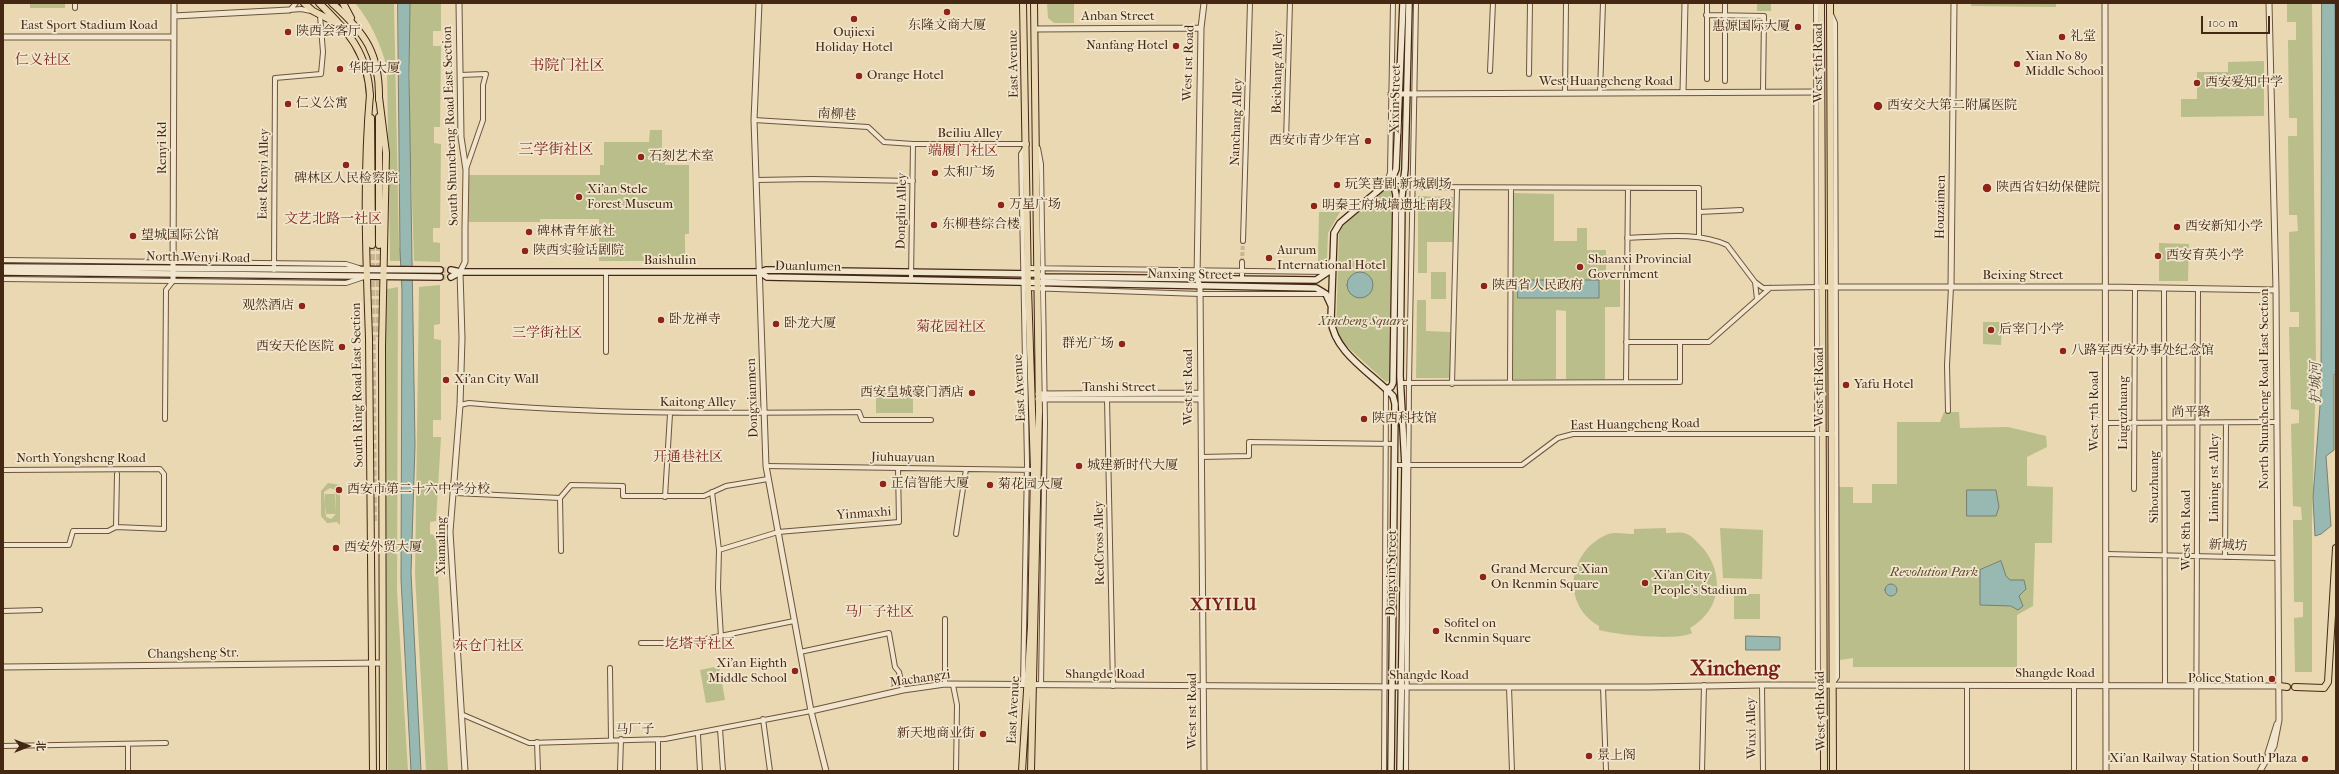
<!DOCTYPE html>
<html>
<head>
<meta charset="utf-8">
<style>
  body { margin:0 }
  #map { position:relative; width:2339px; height:774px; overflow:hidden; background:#e9d8b2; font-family:"IM FELL French Canon","Noto Serif SC",serif }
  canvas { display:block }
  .frame { position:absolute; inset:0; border:4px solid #452814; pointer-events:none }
  .north { position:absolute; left:8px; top:726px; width:40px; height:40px; -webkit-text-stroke:3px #f1e6cd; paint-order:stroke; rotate:90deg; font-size:11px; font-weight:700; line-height:16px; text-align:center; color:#452814 }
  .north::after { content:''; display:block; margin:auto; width:14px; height:18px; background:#452814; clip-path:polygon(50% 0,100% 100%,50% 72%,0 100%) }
  .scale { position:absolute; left:2201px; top:16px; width:69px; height:18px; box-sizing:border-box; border:2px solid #452814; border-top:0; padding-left:5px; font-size:12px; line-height:14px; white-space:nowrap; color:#452814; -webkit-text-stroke:3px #f1e6cd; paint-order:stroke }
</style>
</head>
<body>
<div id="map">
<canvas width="2339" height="774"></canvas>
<div class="frame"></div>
<div class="north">北</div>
<div class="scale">100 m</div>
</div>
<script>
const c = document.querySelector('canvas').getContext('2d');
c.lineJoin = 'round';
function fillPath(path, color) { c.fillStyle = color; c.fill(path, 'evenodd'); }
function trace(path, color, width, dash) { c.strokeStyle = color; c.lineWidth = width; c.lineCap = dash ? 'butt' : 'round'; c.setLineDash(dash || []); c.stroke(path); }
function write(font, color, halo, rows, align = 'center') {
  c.font = font + ' "IM FELL French Canon","Noto Serif SC",serif'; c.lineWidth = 3.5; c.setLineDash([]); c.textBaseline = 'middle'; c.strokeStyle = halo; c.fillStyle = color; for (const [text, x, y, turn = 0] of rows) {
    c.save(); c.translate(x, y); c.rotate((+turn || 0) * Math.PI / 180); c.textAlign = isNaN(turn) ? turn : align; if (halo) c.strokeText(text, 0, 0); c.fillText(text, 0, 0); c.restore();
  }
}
const green = new Path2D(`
  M30,3H65V8H30Z
  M355,3H394L399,248H402L403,261H390L387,67C380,43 371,22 355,3Z
  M410,3H441V31H433V46H441L440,127H434V143L441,144L440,228H433V242L440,243V262L414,261L410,135Z
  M1047,3H1074V23H1054L1048,18Z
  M1757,3H1771V11H1757Z
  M1971,3H2056V7L1971,6Z
  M2287,3H2312L2316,368L2312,525V672H2295L2294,618L2303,617V602H2294L2293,520H2302L2301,507L2293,506L2291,424L2299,423V410L2291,409L2289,327H2299V312H2290L2289,232L2298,231L2297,215H2289L2288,136H2297V118H2289L2288,40H2296V22H2287Z
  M2264,61V116L2181,117V99H2197V72H2228V62Z
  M650,130H662V156L665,157V165H689V234H685V261H599V219H540V222H469V175H600V165H604V142H649Z
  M1388,186L1392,187L1391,380L1386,382L1341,341L1336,331L1339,233L1342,227Z
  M1514,193L1554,194V241H1577V228H1587V250H1606V279H1620V307H1605V379H1566V311L1556,310V379H1513Z
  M1418,196L1453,197V242H1427V273H1418Z
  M1319,212H1340L1328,233L1327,261H1318Z
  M2159,243L2189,244L2188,281H2159Z
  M1431,272H1446V299H1431Z
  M440,285V324L434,325V339L441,340V420H433V437H441L436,521L430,522V534L436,536L448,771H426L415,575L419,287Z
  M398,287L397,591L408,771H388L382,290Z
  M1417,300H1426V331L1450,332V378H1416Z
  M1983,322H2002L2001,345L1983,344Z
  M876,393H913V413H876Z
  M1944,412H1959L1960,428L2008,427L2046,436L2047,447L2027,457V486L2053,487L2052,543H2035L2033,606L2017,615V667H1853V658L1840,660L1839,487H1853V503H1872V484H1897V422H1940Z
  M328,483L340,485V525L337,522L327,523L321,516V491ZM330,488L335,490L336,514L331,519L326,517L324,492Z
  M325,494H336V514H325Z
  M1666,528V533C1672,533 1679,532 1684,533C1692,535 1697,542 1703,548C1725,575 1721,610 1690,628L1692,633C1677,641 1617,635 1599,630V626C1561,604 1568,552 1606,535C1613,531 1626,534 1634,534V529Z
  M1720,528L1763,530L1762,579L1723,578Z
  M1734,594H1760V619H1734Z
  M719,666L725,700L706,703L700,670Z`);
const water = new Path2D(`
  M398,3H410L409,74L415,445L411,573L421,771H411L401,579L402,291L400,250Z
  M2322,3H2335L2336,373L2334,375V450L2326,456L2331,526L2321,534L2315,536L2313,497L2321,393Z
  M1347 285a13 13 0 1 1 26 0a13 13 0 1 1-26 0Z
  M1518,280H1599V298H1518Z
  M1967,490H1996L1999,507L1996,516H1967Z
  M2001,561L2006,576L2010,580H2024L2026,589L2019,596L2023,606L2018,610L2011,606L1980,605V570Z
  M1885 590a6 6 0 1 1 12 0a6 6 0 1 1-12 0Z
  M1746,636L1780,637V650H1746Z`);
const minorTunnel = new Path2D(`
  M1242,262L1243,241`);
const secondaryTunnel = new Path2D(`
  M440,270H451
  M440,277H451`);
const primaryTunnel = new Path2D(`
  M372,245L374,522
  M379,245V337`);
const minor = new Path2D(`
  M75,3V8
  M1816,3L1818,677L1823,683
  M289,10L301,9L311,11
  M290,10L296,3
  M1831,14L1835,23L1837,677L1833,683
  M1706,15L1764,16L1763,92
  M1490,71L1493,3
  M1529,74L1530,3
  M460,75L486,74L483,85V120L466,169
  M1707,79V3
  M1725,81V3
  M1565,93L1566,3
  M1600,93L1603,3
  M754,120L868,127L884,142L913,144H1027
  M1286,141L1290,3
  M1038,148L1041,164L1045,423L1041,685
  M756,180L812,179L913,181
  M1386,183L1390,173L1393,3
  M1403,187L1699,188V237
  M1699,212L1741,210
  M1627,238C1659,237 1697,231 1727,245L1755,282L1763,288L1820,287
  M1243,241L1250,3
  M3,260L346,264L359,268
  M1242,262V279
  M1026,268L1327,272
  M274,270L275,78L321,74L323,52L320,15
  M3,279L346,283L364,277
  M911,279L913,144
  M1755,282L1757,299
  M1027,288L1200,294H1326
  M2164,289L2165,685
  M1626,342H1709L1770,288
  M606,352V273
  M1510,382L1511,189
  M1626,382L1628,188
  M1401,383L1680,382V343
  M1452,384L1457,189
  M1107,399L1113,686
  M460,405L469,403C599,415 729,413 859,412L862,420H931
  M1948,411L1947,365L1951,287
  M165,419L166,290L173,281
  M2106,423L2276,422
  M1201,457L1249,456V442L1395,444
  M1395,465H1522L1558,438L1573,434H1834
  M766,466L1036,470
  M3,470L160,469L164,474V529L116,527L117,474
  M2134,489L2135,289
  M712,492L719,550L718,588L721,637
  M455,493L560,498
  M665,497L670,414
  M956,534L966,469
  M3,545H69L73,531H108L116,527
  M719,550L778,532L899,522L898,468
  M561,551L560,498L571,485L623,486V496H704L726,486L768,479
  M2106,554L2278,558
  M2225,557L2226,423
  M3,611L40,610
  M945,619V684
  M641,643H686L794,621
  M800,652L889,633L895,667L899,672L903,690
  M610,668L611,740
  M953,685L957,705L956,771
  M1023,685L1027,464L1021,154L1025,148
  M1762,685L1763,771
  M1967,685V771
  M1509,687L1512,771
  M1603,687L1606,771
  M461,714L529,743L665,739L811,711
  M763,719L770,771
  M720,729L723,771
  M698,735L700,771
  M658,740V771
  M537,742L538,771
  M128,744V771
  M3,746L166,743
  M620,771L621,739
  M1384,771L1386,389
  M1406,771L1409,383L1416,3
  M1702,771L1704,685
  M2074,771V685
  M2196,771L2198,289`);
const tertiary = new Path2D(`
  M459,3L461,137L466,170L465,229V262L460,272L462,338L460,405L450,532L465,771
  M759,3L754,120L766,466L811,711L826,771
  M1204,3L1201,28L1197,278L1200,287L1204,771
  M2105,3L2106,771
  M174,16L289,10
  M1035,29L1201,28
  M3,37H174
  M1683,92L1685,3
  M1391,94L1820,92
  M173,281L174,3
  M1822,287H2107L2276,290
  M1951,287L1954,3
  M1038,394L1200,393
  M1038,399H1200
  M3,667L383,663
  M811,711L903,690L945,684L1411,687H1649L1762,685L2279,686
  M2268,753L2277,724
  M2260,771L2274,746L2279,720L2276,290L2269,3`);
const secondary = new Path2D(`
  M1386,183L1394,186L1396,195L1393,383L1391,387L1386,389
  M3,267L440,270
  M451,270L460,272H760L766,270L1036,274L1044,277L1316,280L1328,272L1332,261
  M3,272L440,277
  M760,272L767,277L1316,288L1326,294L1331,305
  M451,277L460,272
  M1391,771L1395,404L1393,396L1386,389C1365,369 1334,350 1331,320L1334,233L1340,223L1392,179L1396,169L1403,3
  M1400,771L1405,465L1400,376L1402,196L1405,169L1409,3`);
const primary = new Path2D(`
  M304,3L313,11L338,24
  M319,3C349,32 368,53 370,97
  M332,3C365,33 380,53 379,100
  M343,3L351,18
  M1821,3L1824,771
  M1830,3L1833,771
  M370,94C363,175 366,257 369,338L373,771
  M379,97L386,153L382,346L383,771
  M379,117V245
  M371,118L372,245
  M2279,686L2287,687
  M2295,687L2324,688L2328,682L2336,548
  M1022,771L1031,626L1034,470L1028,288L1023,3
  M1031,771L1039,412L1034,3`);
const markers = [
  [947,12,4,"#8f2418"],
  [854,19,4,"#8f2418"],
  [1798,27,4,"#8f2418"],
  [288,32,4,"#8f2418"],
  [2062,37,4,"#8f2418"],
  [1176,46,4,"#8f2418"],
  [2017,64,4,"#8f2418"],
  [340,69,4,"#8f2418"],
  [859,76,4,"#8f2418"],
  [2197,83,4,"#8f2418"],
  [288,104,4,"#8f2418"],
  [1878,106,5,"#8f2418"],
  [1368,141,4,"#8f2418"],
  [641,157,4,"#8f2418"],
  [346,165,4,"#8f2418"],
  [935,173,4,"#8f2418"],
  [1337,185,4,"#8f2418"],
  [1987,188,5,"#8f2418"],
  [579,197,4,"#8f2418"],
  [1001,205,4,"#8f2418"],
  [1314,206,4,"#8f2418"],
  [934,225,4,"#8f2418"],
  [2177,227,4,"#8f2418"],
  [529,232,4,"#8f2418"],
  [133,236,4,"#8f2418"],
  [525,251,4,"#8f2418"],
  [2158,256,4,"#8f2418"],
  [1269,258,4,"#8f2418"],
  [1580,267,4,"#8f2418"],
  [1484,286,4,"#8f2418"],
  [302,306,4,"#8f2418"],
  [661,320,4,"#8f2418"],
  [776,324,4,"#8f2418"],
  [1991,330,4,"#8f2418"],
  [1122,344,4,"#8f2418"],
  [342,347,4,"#8f2418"],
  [2063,351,4,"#8f2418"],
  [446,380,4,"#8f2418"],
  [1846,385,4,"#8f2418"],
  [972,393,4,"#8f2418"],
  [1364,419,4,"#8f2418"],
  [1079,466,4,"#8f2418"],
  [883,484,4,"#8f2418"],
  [990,485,4,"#8f2418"],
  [339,490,4,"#8f2418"],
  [336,548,4,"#8f2418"],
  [1483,577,4,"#8f2418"],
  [1645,583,4,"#8f2418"],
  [1436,631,4,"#8f2418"],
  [795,671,4,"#8f2418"],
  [2272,679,4,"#8f2418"],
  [983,734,4,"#8f2418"],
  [1589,756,4,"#8f2418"],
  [2305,759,4,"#8f2418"]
];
const streetNames = [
  ["Anban Street",1118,17],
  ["East Sport Stadium Road",89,26],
  ["West 1st Road",1189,63,-88],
  ["West 5th Road",1819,63,-90],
  ["East Avenue",1014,64,-91],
  ["Beichang Alley",1278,72,-89],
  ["West Huangcheng Road",1606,82],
  ["Xixin Street",1396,99,-89],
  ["南柳巷",837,115,3],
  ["Nanchang Alley",1237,122,-88],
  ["South Shuncheng Road East Section",451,126,-92],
  ["Beiliu Alley",970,134],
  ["Renyi Rd",163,148,-90],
  ["East Renyi Alley",264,174,-89],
  ["Houzaimen",1941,207,-89],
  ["Dongliu Alley",902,211,-89],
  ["North Wenyi Road",198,258,1],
  ["Baishulin",670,261],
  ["Duanlumen",808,267,1],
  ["Nanxing Street",1190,275,1],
  ["Beixing Street",2023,276],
  ["South Ring Road East Section",358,385,-91],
  ["West 1st Road",1189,387,-90],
  ["West 5th Road",1820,387,-90],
  ["East Avenue",1020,388,-93],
  ["Tanshi Street",1119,388],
  ["North Shuncheng Road East Section",2265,389,-90],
  ["Dongxianmen",753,398,-92],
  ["Kaitong Alley",698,403],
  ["West 7th Road",2095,411,-90],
  ["Liuguzhuang",2124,413,-90],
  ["尚平路",2191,413],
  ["East Huangcheng Road",1635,425,-1],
  ["Jiuhuayuan",903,458,1],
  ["North Yongsheng Road",81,459],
  ["Liming 1st Alley",2215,478,-90],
  ["Sihouzhuang",2155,487,-90],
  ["Yinmaxhi",864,514,-4],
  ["West 8th Road",2187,530,-90],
  ["RedCross Alley",1100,543,-91],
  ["Xiamaling",442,546,-90],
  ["新城坊",2228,546,2],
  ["Dongxin Street",1392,573,-89],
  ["Changsheng Str.",193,654,-1],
  ["Shangde Road",2055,674],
  ["Shangde Road",1105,675],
  ["Shangde Road",1429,676],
  ["Machangzi",920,679,-8],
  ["East Avenue",1014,710,-87],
  ["West 1st Road",1193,711,-90],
  ["West 5th Road",1821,711,-91],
  ["Wuxi Alley",1752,728,-91],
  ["马厂子",635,730,-1]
];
const poiNames = [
  ["东隆文商大厦",947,26,"center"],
  ["惠源国际大厦",1790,27,"right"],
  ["陕西会客厅",296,32],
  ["Oujiexi",854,33,"center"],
  ["Holiday Hotel",854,48,"center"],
  ["礼堂",2070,37],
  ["Nanfang Hotel",1168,46,"right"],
  ["Xian No 89",2025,57],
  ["Middle School",2025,72],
  ["华阳大厦",348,69],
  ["Orange Hotel",867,76],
  ["西安爱知中学",2205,83],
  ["仁义公寓",296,104],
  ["西安交大第二附属医院",1887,106],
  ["西安市青少年宫",1360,141,"right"],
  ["石刻艺术室",649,157],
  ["太和广场",943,173],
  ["碑林区人民检察院",346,179,"center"],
  ["玩笑喜剧·新城剧场",1345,185],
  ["陕西省妇幼保健院",1996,188],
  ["Xi'an Stele",587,190],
  ["Forest Museum",587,205],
  ["万星广场",1009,205],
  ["明秦王府城墙遗址南段",1322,206],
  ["东柳巷综合楼",942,225],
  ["西安新知小学",2185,227],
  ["碑林青年旅社",537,232],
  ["望城国际公馆",141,236],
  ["陕西实验话剧院",533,251],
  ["Aurum",1277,251],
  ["International Hotel",1277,266],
  ["西安育英小学",2166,256],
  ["Shaanxi Provincial",1588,260],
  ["Government",1588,275],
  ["陕西省人民政府",1492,286],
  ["观然酒店",294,306,"right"],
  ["卧龙禅寺",669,320],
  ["卧龙大厦",784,324],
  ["后宰门小学",1999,330],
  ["群光广场",1114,344,"right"],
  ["西安天伦医院",334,347,"right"],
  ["八路军西安办事处纪念馆",2071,351],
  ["Xi'an City Wall",454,380],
  ["Yafu Hotel",1854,385],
  ["西安皇城豪门酒店",964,393,"right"],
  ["陕西科技馆",1372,419],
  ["城建新时代大厦",1087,466],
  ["正信智能大厦",891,484],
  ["菊花园大厦",998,485],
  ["西安市第二十六中学分校",347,490],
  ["西安外贸大厦",344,548],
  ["Grand Mercure Xian",1491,570],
  ["On Renmin Square",1491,585],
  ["Xi'an City",1653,576],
  ["People's Stadium",1653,591],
  ["Sofitel on",1444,624],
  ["Renmin Square",1444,639],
  ["Xi'an Eighth",787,664,"right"],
  ["Middle School",787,679,"right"],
  ["Police Station",2264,679,"right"],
  ["新天地商业街",975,734,"right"],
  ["景上阁",1597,756],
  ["Xi'an Railway Station South Plaza",2297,759,"right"]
];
const parkNames = [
  ["Xincheng Square",1363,322],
  ["Revolution Park",1934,573]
];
const neighbourhoodNames = [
  ["仁义社区",43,61],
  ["端履门社区",963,152],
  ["文艺北路一社区",333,220],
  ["菊花园社区",951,328],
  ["三学街社区",547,334],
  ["开通巷社区",688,458],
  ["马厂子社区",879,613],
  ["圪塔寺社区",700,645],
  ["东仓门社区",489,647]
];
const waterNames = [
  ["护城河",2317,383,-90]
];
const quarterNames = [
  ["书院门社区",567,66],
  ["三学街社区",556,150]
];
const districtNames = [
  ["XIYILU",1224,606]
];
const townNames = [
  ["Xincheng",1735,670]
];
fillPath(green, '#babe8a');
fillPath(water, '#98b9b1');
trace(water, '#777f72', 1);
trace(minorTunnel, '#c8b592', 4, [4, 2]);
trace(secondaryTunnel, '#c8b592', 5.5, [5.5, 3]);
trace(primaryTunnel, '#c8b592', 6, [6, 3]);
trace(minor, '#6e543c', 6);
trace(tertiary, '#6e543c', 7);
trace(secondary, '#452814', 8);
trace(primary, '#452814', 8);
trace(minor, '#f1e6cd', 4);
trace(tertiary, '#f1e6cd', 5);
trace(secondary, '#f1e6cd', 5.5);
trace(primary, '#e9d8b2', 6);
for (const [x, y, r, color] of markers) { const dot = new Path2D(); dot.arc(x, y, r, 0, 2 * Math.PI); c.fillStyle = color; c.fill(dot); trace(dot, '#f1e6cd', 1.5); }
write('13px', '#452814', '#f1e6cd', streetNames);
write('13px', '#452814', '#f1e6cd', poiNames, 'left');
write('italic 13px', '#5c462c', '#f1e6cd', parkNames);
write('14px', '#7a1f14', '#f1e6cd', neighbourhoodNames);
write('italic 14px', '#5a4c3b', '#f1e6cd', waterNames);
write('15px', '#7a1f14', '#f1e6cd', quarterNames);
c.letterSpacing = '1px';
write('bold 17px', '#7a1f14', '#f1e6cd', districtNames);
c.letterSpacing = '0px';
write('bold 21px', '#7a1f14', '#f1e6cd', townNames);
</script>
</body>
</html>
